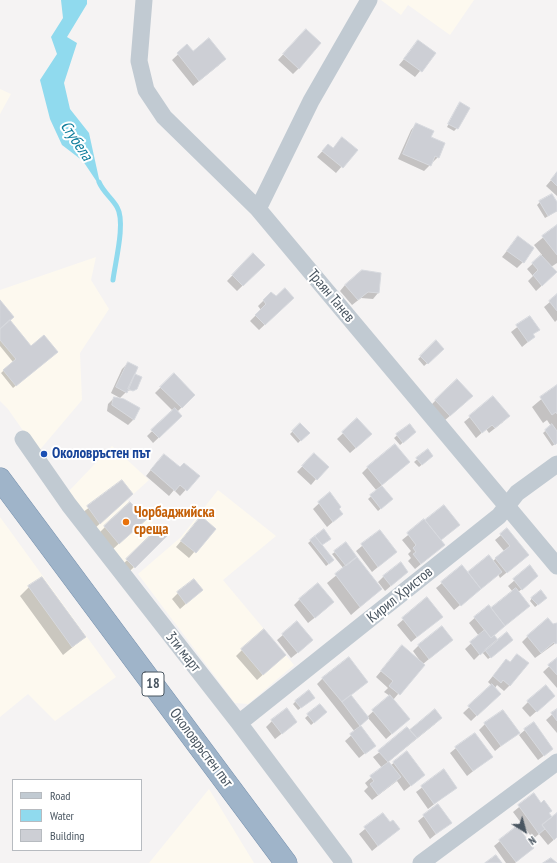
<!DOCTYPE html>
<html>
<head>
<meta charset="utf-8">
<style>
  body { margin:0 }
  #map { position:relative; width:557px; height:863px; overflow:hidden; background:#f5f3f3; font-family:"PT Sans Narrow",sans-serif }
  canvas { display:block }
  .legend { position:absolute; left:12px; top:779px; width:130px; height:72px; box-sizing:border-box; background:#fff; border:1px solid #b7bbc0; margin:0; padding:5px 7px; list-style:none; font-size:12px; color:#4a5661 }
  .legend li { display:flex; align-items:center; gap:8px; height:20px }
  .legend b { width:20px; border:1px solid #b7bbc0 }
  .north { position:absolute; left:505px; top:811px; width:40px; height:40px; -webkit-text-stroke:3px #fff; paint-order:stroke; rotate:143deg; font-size:11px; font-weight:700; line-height:16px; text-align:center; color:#4a5661 }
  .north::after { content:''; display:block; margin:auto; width:14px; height:18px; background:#4a5661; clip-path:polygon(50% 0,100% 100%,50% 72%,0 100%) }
</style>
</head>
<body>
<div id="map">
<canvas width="557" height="863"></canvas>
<ul class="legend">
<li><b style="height:5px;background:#c1cad2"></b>Road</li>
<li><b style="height:11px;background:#90daee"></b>Water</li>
<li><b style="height:11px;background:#cdcfd5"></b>Building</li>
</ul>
<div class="north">N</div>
</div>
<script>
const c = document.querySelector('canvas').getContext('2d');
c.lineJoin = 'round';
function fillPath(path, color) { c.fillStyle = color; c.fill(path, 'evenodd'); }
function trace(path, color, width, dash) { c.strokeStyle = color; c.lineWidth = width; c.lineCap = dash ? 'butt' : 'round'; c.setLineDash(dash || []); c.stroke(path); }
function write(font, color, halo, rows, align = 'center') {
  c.font = font + ' "PT Sans Narrow",sans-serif'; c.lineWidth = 4; c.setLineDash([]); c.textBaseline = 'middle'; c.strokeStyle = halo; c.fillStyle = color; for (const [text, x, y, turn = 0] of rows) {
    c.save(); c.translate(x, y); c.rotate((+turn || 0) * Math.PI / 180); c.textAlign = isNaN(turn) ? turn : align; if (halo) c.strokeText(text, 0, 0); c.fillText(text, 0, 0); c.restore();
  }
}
const commercial = new Path2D(`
  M381,0H474L450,35L408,5L401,15Z
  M0,89L11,94L0,114Z
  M96,257L91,280L109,309L80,353L82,400L38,452L8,409L0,401V290Z
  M112,446L149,480L127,500L167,536L130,572L68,492Z
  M218,490L276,536L223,580L294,665L248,704L235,703L138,574L181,537Z
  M0,517L116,677L55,721L28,694L0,717Z
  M209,789L254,863H149Z`);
const water = new Path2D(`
  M61,0H87V4L67,37L77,43L64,83L70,109L89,133L101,188L83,161L62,145L50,119L40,80L57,54L51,37L63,18Z`);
const shadow = new Path2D(`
  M300,36L299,68L293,74L278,60Z
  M419,41L435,53L415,77L399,65Z
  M187,46L193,53L219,65L193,86L172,60Z
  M458,106L457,128L454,131L447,127Z
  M416,124L430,137L438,157L424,171L398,159L411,130Z
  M328,145L333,149L356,150L336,173L317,157Z
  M557,173V196L546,186Z
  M540,202L557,204V211L545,218L537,205Z
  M557,226V263L551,267L550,278L536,291L528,281L533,276L527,269L542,255L534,245Z
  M518,237L523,262L517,268L502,257Z
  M253,254L264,265L237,291L227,281Z
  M380,274L378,293L373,299L361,298L352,305L340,291L345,285Z
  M271,293L287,304L259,330L250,321L261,310L258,306Z
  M557,296V320L555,322L544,307Z
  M0,301L9,321L31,347L54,354L13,388L1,373L13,362L0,346Z
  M530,317L538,329L532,335L534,337L522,347L511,332Z
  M436,342L443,349L424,366L418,359Z
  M128,363L134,374L136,389L127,391L120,398L111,393L122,369Z
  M174,374L194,395L177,412L175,422L153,443L147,436L173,411L155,393Z
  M557,386V443L552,446L543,433L551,426L547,420L543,423L532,407Z
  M114,398L138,409L133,420L128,425L107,411L108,404Z
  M493,398L503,422L489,433L486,429L476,438L464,422Z
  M436,400L466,402L444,421L430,406Z
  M357,420L365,440L350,453L337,439Z
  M300,424L308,433L298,443L290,434Z
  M409,425L412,435L400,445L394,438Z
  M427,451L429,459L419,467L414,462Z
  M314,454L316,479L311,485L297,472Z
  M158,461L180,468L198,476L180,496L174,490L169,496L146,476Z
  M409,462L381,486L392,499L378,511L368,499L377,491L362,473L368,467Z
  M122,482L126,500L94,529L82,513Z
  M329,494L342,514L327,527L313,509Z
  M444,506L459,525L440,541L438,550L415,569L408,561L411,558L408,554L411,551L402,540Z
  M201,517L214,529L189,558L176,547Z
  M140,524L113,549L99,533L105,527Z
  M158,530L165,536L128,573L121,566Z
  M323,531L321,545L330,563L326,566L308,543Z
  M380,531L396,552L372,572L356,551Z
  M501,535L522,560L500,578L498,574L454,610L436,588L442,583L468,574L488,557L492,562L504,551L495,540Z
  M335,552L381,589L351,615L327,583L344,569L332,554Z
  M530,567L531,582L518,592L493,635L497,640L510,642L488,659L482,652L474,660L465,649L479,636L469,623L488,606L491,610L513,592L508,586Z
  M407,572L385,591L378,582L384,576Z
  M29,587L85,637L63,655L20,596Z
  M202,590L180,609L172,599L178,593Z
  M532,598L544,600L535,607L530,601Z
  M300,599L327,608L308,623L294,605Z
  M427,599L441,617L411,642L397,625Z
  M297,623L306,646L291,658L277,640Z
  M556,623L557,642L535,658L522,642L528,636Z
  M452,640L423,664L393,700L403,724L386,739L368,718L360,726L374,746L359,758L345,741L355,732L317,684L323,678L350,696L367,717L390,696L384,692L388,688L376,677L397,652L420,661L413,651L419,645Z
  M242,650L285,655L257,680L236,656Z
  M557,659V688L543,672Z
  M506,660L510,685L504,691L497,685L495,688L494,699L471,721L463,713L492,686L488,682Z
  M311,700L298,710L293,704L296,701Z
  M548,701L530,717L522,708L528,702Z
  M320,705L323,715L311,725L305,718Z
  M557,710V733L546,720Z
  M435,711V724L388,762L391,765L407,753L418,780L404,791L397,781L372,800L364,791L368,787L365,783L382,768L373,757Z
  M272,721L290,727L275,739L266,727Z
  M485,724L518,732L495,751L479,730Z
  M525,730L546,754L538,760L519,735Z
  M456,748L491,757L467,776L450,753Z
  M444,771L456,787L428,809L416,792Z
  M534,795L552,819L557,814V837L548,845L539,834L533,839L513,812Z
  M438,805L451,822L430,839L418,821Z
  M383,814L390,824L398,829L372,851L359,834Z
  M517,827L533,848L515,863H506L494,846Z`);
const stream = new Path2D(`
  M99,182C103,192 112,198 117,207C126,222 115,263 113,280`);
const building = new Path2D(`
  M306,29L321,43L299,69L283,54Z
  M209,38L226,59L199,81L177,53L187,44L193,51Z
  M418,40L436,53L422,72L404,59Z
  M460,102L470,108L458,129L448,124Z
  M416,123L434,131L431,137L445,143L439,158L435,156L431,166L403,154Z
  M342,137L358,150L343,168L322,151L328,144L333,148Z
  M557,172V186L551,180Z
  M552,194L557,202V211L548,216L539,201Z
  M557,225V255L542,236Z
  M518,236L534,248L524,263L507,251Z
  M253,253L265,265L243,286L232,275Z
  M541,255L557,272L542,286L533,275L538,270L532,263Z
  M362,270L381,273L379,293L368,292L358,300L345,285Z
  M285,288L294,298L265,325L255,315L266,304L263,300L271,292L276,296Z
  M557,294V311L549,301Z
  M0,300L14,317L0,329Z
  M530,316L540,330L533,334L535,337L528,342L516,325Z
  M10,320L31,346L44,335L58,352L16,386L3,370L16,359L0,340V329Z
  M436,340L444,349L428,364L420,356Z
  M128,362L138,367L127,393L116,387Z
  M174,373L195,395L182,408L160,387Z
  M135,374L142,377L137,389L133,391L128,389Z
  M457,379L473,396L450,416L435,400Z
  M557,385V414L556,412L552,415L540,397Z
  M493,396L510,416L495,428L492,425L482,433L469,416Z
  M114,397L124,399L140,408L134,420L112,405Z
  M175,408L182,416L159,438L151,430Z
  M357,418L372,434L356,448L342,432Z
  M300,423L310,433L301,441L292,431Z
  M410,424L416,432L403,443L396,434Z
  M552,424L557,431V443L555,445L545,430Z
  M395,444L410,462L382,485L367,467Z
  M428,449L433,456L422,465L416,458Z
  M314,453L329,467L317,480L302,466Z
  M164,454L180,467L184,463L200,476L187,491L180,485L175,491L151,470Z
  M122,480L133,494L100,524L87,506Z
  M382,486L393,499L381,509L370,495Z
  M330,492L341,507L339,509L343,514L333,522L318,502Z
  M130,502L147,519L119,544L104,526Z
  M444,505L460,525L441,540L425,520Z
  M201,516L216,529L196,553L181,541Z
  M424,519L445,545L421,564L413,554L416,552L413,548L416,545L407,533Z
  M158,528L167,536L135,568L126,559Z
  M507,528L529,555L507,573L495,558L510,546L500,534Z
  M324,529L331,539L322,545L315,536Z
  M380,530L397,552L378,567L361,544Z
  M315,536L334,560L329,564L310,540Z
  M346,542L357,557L346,566L334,551Z
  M489,555L502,572L481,589L468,572Z
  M357,557L382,589L360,607L335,574Z
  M401,562L408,572L391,586L383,576Z
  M462,565L481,589L461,606L441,582Z
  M530,565L538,576L522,590L513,579Z
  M42,577L86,637L72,647L28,586Z
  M194,579L203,590L186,604L177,592Z
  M318,583L334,602L315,618L299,599Z
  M516,588L530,606L505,626L491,608Z
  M541,590L547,598L538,605L531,598Z
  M427,597L443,617L417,637L402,618Z
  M489,605L505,626L491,638L474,617Z
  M548,618L553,624L557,623V643L555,644L554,642L541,653L527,636Z
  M297,621L313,640L298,653L282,634Z
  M442,626L453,640L429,659L418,645Z
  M264,629L286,655L263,675L241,649Z
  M485,630L491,638L494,635L498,640L480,655L470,642Z
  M507,632L513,640L491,658L485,650Z
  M402,645L425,665L400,695L389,686L393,681L381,671Z
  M517,654L529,663L510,686L503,680L501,683L493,676L506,659L510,662Z
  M349,657L368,682L342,702L322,678Z
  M557,658V675L548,665Z
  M492,684L501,694L477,716L468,706Z
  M546,685L555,696L537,712L527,701Z
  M309,690L315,698L301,708L295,701Z
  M351,695L369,718L360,726L342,702Z
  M390,695L410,719L392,734L372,710Z
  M320,704L327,712L314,723L307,714Z
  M287,708L297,722L282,734L271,720Z
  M435,709L442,718L417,738L410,730Z
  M557,709V721L551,713Z
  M503,710L520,733L501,746L484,723Z
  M534,722L553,749L544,756L524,729Z
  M361,726L376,746L365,754L350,734Z
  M407,727L417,738L388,762L378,751Z
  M475,733L493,757L473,771L455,747Z
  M407,751L425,775L411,786L393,762Z
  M389,762L401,777L378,795L370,784L374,781L370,776Z
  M444,769L457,788L434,804L421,786Z
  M534,793L541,803L544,800L552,811L549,813L552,817L542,825L545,829L539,834L518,805Z
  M438,804L452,823L436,834L423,815Z
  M383,813L390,822L393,820L400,829L378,846L364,827Z
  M557,813V837L554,840L542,825Z
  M517,826L534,848L516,862L499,840Z
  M496,855L502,863H485Z
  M551,858L557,863H543Z`);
const minor = new Path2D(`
  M144,0L139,61L146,90L164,117L258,209L557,566
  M258,209L311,101L369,0
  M23,439L69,505L239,723L344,863
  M239,723L499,516L517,493L557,464
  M421,863L557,762`);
const trunk = new Path2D(`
  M0,479L286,863`);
const markers = [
  [44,454,4,"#1a4fb4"],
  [126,522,4,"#e8710a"]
];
const shields = [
  [153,684,22]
];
const shieldNames = [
  ["18",153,684]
];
const streetNames = [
  ["Траян Танев",331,296,50],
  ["Кирил Христов",400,595,-39],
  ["3ти март",183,652,52],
  ["Околовръстен път",201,748,53]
];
const transitNames = [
  ["Околовръстен път",52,454]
];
const foodNames = [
  ["Чорбаджийска",134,513],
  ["среща",134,530]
];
const waterNames = [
  ["Стубела",76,141,56]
];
fillPath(commercial, '#fdf9ef');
fillPath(water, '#90daee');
fillPath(shadow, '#0003');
trace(stream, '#90daee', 5);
fillPath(building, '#cdcfd5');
trace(building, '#d7d9de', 1);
trace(trunk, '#7690ad', 23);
trace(minor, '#c1cad2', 17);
trace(trunk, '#9fb4c9', 22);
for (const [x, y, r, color] of markers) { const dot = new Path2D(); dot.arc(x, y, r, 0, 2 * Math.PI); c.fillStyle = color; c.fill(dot); trace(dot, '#fff', 1.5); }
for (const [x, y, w] of shields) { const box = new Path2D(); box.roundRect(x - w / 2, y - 12, w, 24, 3); c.fillStyle = '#fff'; c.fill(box); trace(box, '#4a5661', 1); }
write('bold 14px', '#4a5661', null, shieldNames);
write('15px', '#4a5661', '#fff', streetNames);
write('bold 15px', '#164399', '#fff', transitNames, 'left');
write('bold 15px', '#c56008', '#fff', foodNames, 'left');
write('italic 16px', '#0c7c9b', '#fff', waterNames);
</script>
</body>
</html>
